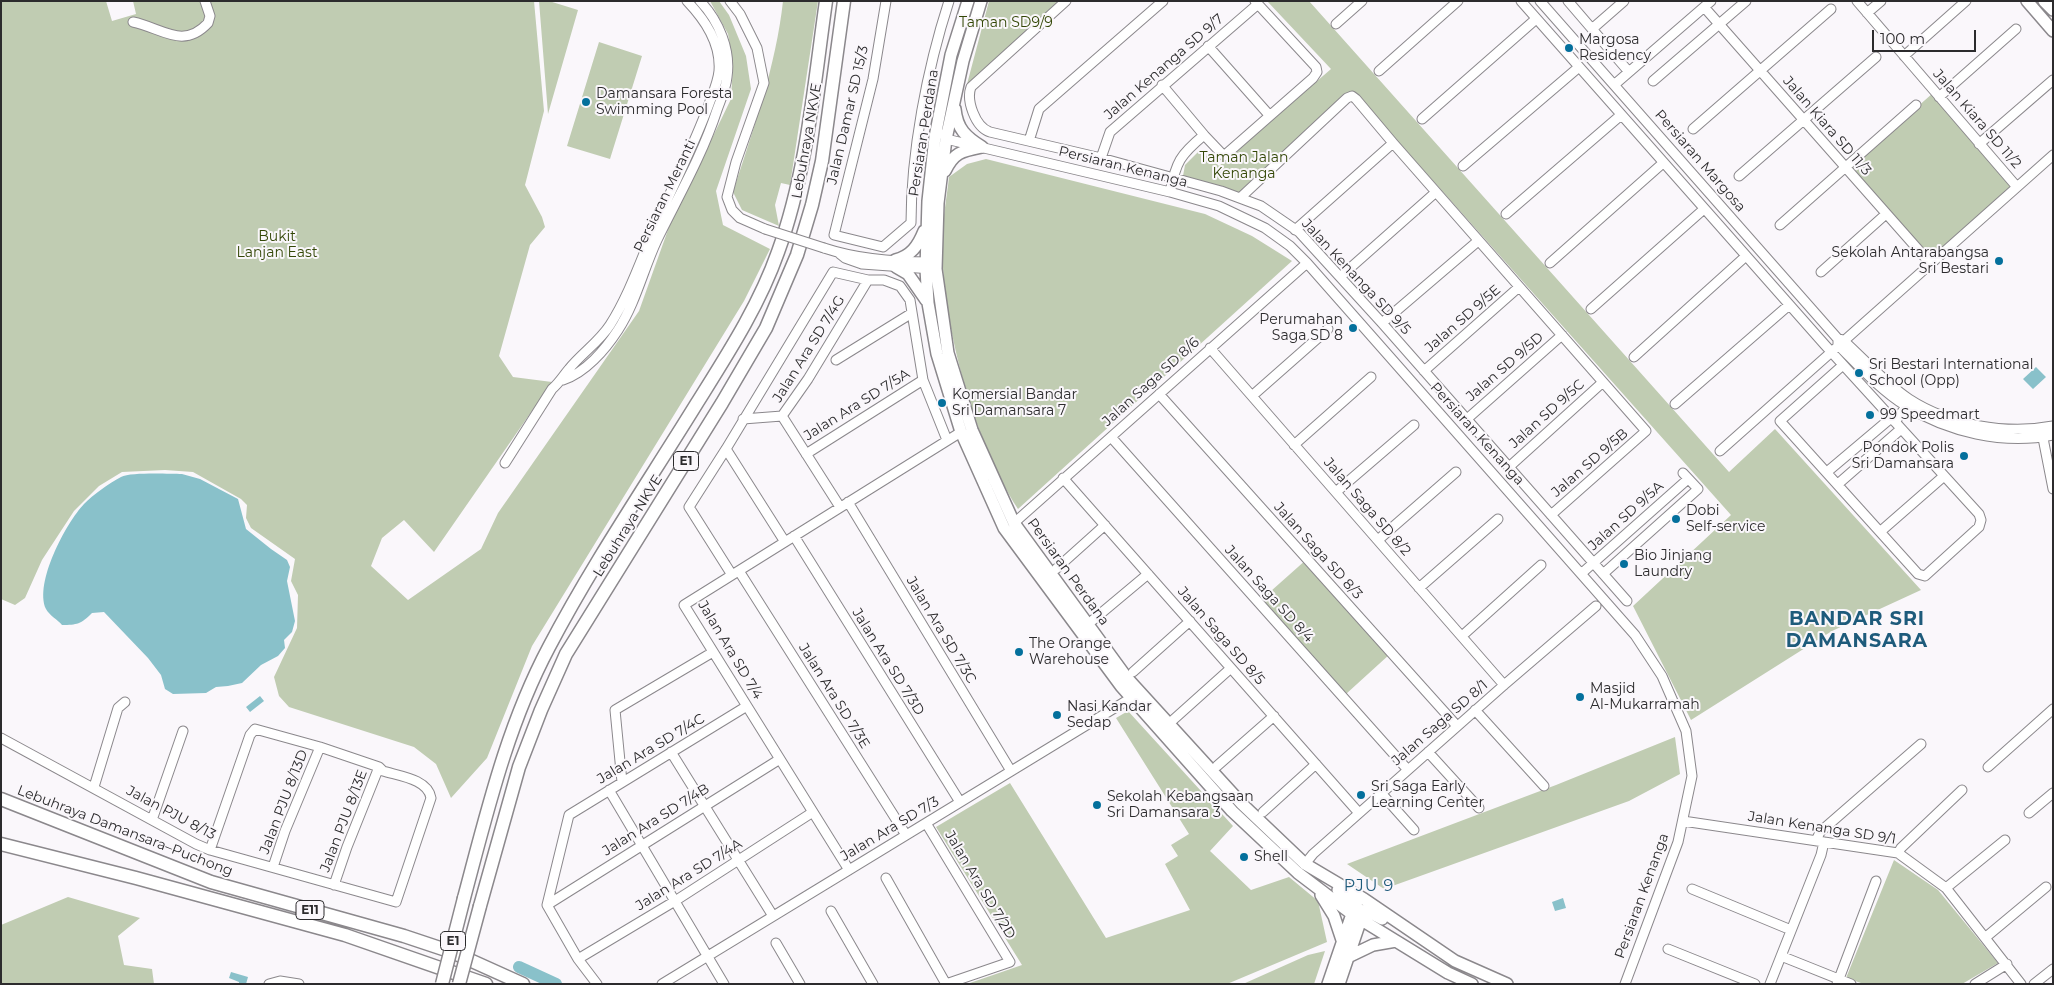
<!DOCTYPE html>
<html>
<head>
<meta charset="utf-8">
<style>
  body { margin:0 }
  #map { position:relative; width:2054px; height:985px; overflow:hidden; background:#faf7fb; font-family:Montserrat,sans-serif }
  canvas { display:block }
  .frame { position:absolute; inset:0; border:2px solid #2c2b2d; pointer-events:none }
  .scale { position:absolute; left:1872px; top:30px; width:104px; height:22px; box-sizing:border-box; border:2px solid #2c2b2d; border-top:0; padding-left:6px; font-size:15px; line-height:18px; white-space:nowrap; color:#2c2b2d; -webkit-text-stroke:4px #faf7fb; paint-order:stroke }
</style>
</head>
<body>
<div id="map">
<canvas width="2054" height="985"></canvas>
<div class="frame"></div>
<div class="scale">100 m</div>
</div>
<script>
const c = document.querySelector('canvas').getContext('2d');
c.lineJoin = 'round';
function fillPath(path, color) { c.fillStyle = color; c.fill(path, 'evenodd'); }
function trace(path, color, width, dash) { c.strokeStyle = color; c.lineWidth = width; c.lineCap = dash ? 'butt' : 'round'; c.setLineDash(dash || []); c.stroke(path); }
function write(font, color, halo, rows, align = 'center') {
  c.font = font + ' Montserrat,sans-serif'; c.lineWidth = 4; c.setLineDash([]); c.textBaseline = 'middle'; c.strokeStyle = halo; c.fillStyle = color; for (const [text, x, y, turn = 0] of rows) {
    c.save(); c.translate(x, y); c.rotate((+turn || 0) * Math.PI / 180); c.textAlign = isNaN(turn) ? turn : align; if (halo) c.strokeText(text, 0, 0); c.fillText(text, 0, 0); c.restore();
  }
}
const green = new Path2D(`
  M1,1H106L112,21L136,14L133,1H534L544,111L525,185L542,217L545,227L530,245L499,356L513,377L552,382L434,552L404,520L382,538L371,566L408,600L481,549L498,513L639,311L669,227L731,99L733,64L728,34L710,1H719L729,15L746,56L751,89L716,191L723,225L770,249L744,301L532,646L487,758L451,798L436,764L414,747L289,707L279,696L274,677L297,628L298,595L291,581L295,559L251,528L246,518L247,505L241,499L193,472L165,470L122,472L99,486L74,511L42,560L25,598L15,605L1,599Z
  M539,1H549L578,10L548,114Z
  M783,1H818L790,185L781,183L775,205L779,226L742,210L733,192C753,130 776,66 783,1Z
  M989,1H1063L966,88Z
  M1267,1H1309L1729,472L1775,429L1921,590L1832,631L1691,720L1633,606L1731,515L1353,91L1239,193L1183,176L1185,165L1201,149L1219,166L1331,69Z
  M599,42L642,56L610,159L567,146Z
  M1933,93L2014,186L1930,260L1849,167Z
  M986,159L1205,214L1252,236L1292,261L1018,509C973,439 941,321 942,237C943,217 947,196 949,177L967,164Z
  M1307,559L1390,654L1346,694L1262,599Z
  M1128,711L1233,826L1210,851L1251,890L1289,877L1318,901L1327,942L1227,984H967L1022,965L936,827L1010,783L1106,938L1190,910L1165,864L1178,856L1171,845L1189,834L1116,718Z
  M1675,737L1680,774L1629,801L1384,889L1347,864L1556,785Z
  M1894,860L1938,890L1998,963L1962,984H1864L1846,978Z
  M68,897L140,918L118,936L124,965L152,969L154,984H1V925Z
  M1325,951L1314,984H1243L1308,955Z`);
const water = new Path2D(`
  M2036,367L2046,377L2033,389L2023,379Z
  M182,474L200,479L238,499L246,529L271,549L287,560L290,567L287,581L295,621L292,632L284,640L285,648L278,656L261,665L242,683L228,686L216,687L206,693L173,694L165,689L161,675L148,658L104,612L92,613C81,624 77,625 62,625C58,620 49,615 46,609C34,583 66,523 84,504C94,494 108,484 121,477C131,472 169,474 182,474Z
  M260,696L264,701L250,712L246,707Z
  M1563,898L1566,908L1555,911L1552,902Z
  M231,972L248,977L246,984H239V982L229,978Z`);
const river = new Path2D(`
  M519,967L556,984`);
const minor = new Path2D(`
  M730,1L740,14L757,48L764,83L736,162L727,197L732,210L740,218L765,229
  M886,1L873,79L834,235L883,247L911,223C911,152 927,69 949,1
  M1066,1L971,87C966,100 975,127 990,132L1101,158L1221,191L1261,206L1299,232L1382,323L1627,601
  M1521,1L1825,345L1979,514L1981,520L1979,527L1925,576L1918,574L1780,421L1843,365
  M1540,1L1838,339L1843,340C1864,359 1885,383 1909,399C1949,425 2006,435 2053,426
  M1568,1L1629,72
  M1857,1L2017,187
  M1704,7L1930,263
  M1867,13L1881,1
  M133,22C162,28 183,50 208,23L210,16L205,1
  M1336,24L1362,1
  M1592,29L1624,1
  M1208,46L1270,116
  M1904,56L1966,1
  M1379,71L1458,1
  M1653,81L1746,1
  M1162,85L1204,135L1224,156L1313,78L1317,72L1316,67L1255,1
  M1614,85L1711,1
  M1939,97L2016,29
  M1422,119L1536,19
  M1693,129L1831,9
  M943,134L946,139L1170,192L1219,206L1265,228L1290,246L1307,263L1635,635L1662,676L1686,731L1692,776L1678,842L1625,984
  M1029,141L1039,109L1163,1
  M1979,144L2053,80
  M1101,158L1110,132L1258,4
  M1463,166L1579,67
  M1739,176L1876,57
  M1170,192C1176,162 1180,155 1204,135
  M1240,198L1347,98L1352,96L1356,99L1393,143L1646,431L1551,515
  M1506,214L1621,115
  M1780,225L1916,105
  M1295,230L1393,143
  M824,248C857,259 896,262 931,262
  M840,254L845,258L862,264L932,269
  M1550,263L1663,163
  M1821,272L1886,214
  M1340,277L1436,192
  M1591,309L1704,209
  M1382,323L1478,241
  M1838,340V345C1859,366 1880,390 1906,406C1948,432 2003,445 2053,435
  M1210,348L1504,685
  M1634,357L1746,256
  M836,360L912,313
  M1424,371L1519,287
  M563,380C585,373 605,350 618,330C636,302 643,270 657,240C678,197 702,156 717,110C721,99 726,88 727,77C731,50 719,21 700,1
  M1159,394L1457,726
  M1252,396L1328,329
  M1675,404L1789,305
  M782,416L808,379L868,280
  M782,416L840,507
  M743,419L782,416
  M1467,419L1562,335
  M1895,422L1909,402
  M2042,433L2053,489
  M1111,437L1408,770
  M1294,445L1371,377
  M726,449L785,542
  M1720,451L2053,155
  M806,454L923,380
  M505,463L552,389C560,382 563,376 569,369C582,353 599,342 610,325C631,292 643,253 659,218C676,179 695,143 709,104C713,93 718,82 719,71C721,43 705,20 687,1
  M1509,467L1603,382
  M1827,472L1891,418
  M1063,478L1359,813
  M1838,484L1901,429
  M1336,492L1414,425
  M848,502L1011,771
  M1014,523L1307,263
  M1881,531L1944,476
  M794,536L960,802
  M1378,540L1456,472
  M1056,569L1105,525
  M739,571L906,835
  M1582,573L1688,479
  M1603,574L1698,489L1683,473
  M732,575L689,507L726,449L833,272L868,280H884L900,286L910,300L923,380L947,440
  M1419,588L1498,519
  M1093,620L1148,574
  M1462,636L1541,565
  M1133,672L1190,621
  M1475,710L1544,786
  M1173,720L1231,668
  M1,738L196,844L210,850L396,902L431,798C428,779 399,776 383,771L379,767L320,747L255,729L250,735L210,850
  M671,752L773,916
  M1428,752L1479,808
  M1217,766L1274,716
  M1988,767L2053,709
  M622,782L615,710L713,652
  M94,787L118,708L125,702
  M609,790L724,984
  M1381,793L1414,830
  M1263,812L1316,764
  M2029,813L2053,793
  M152,820L183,731
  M1683,821L1898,853L1946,888L2021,984
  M926,823L1010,962L946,984
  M1816,841L1820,832L1921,744
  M1898,853L1901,848L1962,790
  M1305,864L1313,854L1504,685L1596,606
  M273,867L285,831L320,747
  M849,870L684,605L961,432
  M886,878L946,984
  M334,885L347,847L379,767
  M1946,888L2005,840
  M1692,889L1791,930
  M547,905L780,759
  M831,911L873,984
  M1986,937L2046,887
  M776,943L800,984
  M1668,949L1755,984
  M1781,956L1851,984
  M578,959L675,901L813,812
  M269,984L280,981L299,984
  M597,984L578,959L547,905L569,815L747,706
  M662,984L1131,698
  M1770,984L1821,855L1824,842
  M1837,984L1876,881
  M1975,984L2007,964
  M2034,984L2053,969`);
const major = new Path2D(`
  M968,1L951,55L935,137L928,201L926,269L928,303L937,354L961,432L1004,528L1121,686L1232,811L1298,873L1352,914L1448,973L1472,984
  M981,1L963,61L946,139L938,203L936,269L948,353L972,430L1014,523L1127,678L1242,804L1305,864L1364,899L1455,961L1507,984
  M2027,1L2053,31
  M2044,1L2053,10
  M955,109C957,129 966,137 982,147
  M945,171C954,152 962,151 982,147
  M895,260C911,256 918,246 924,231
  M896,267L908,274L926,300
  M1338,890L1360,910L1371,913L1382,919
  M1321,895L1334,916L1342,940
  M1348,957L1373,945L1396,941
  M1328,984L1352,914
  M1339,984L1361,919L1360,914`);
const highway = new Path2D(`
  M1,799L211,882L404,936L452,952L523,984
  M1,844L136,878L345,935L486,984
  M464,898C487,812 507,726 549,647C593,563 647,484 697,403C727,355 759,306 778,252C807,172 814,85 826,1
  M480,906L519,767L541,710L566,654L722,403L766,328L797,255L812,205L822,161L844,1`);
const minorBridge = new Path2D(`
  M765,229L824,248`);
const highwayBridge = new Path2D(`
  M442,984L464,898
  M459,984L480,906`);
const markers = [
  [1569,48,5,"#04709c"],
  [586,102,5,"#04709c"],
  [1999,261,5,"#04709c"],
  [1353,328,5,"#04709c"],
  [1859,373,5,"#04709c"],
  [942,403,5,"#04709c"],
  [1870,415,5,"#04709c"],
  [1964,456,5,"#04709c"],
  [1676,519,5,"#04709c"],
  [1624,564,5,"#04709c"],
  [1019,652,5,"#04709c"],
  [1580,697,5,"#04709c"],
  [1057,715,5,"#04709c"],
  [1361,795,5,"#04709c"],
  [1097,805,5,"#04709c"],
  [1244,857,5,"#04709c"]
];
const shields = [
  [686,461,25],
  [310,910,28],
  [453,941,25]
];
const shieldNames = [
  ["E1",686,461],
  ["E11",310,910],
  ["E1",453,941]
];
const parkNames = [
  ["Taman SD9/9",1006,23],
  ["Taman Jalan",1244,158],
  ["Kenanga",1244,174],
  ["Bukit",277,237],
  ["Lanjan East",277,253]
];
const poiNames = [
  ["Margosa",1579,40],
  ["Residency",1579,56],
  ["Damansara Foresta",596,94],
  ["Swimming Pool",596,110],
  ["Sekolah Antarabangsa",1989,253,"right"],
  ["Sri Bestari",1989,269,"right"],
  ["Perumahan",1343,320,"right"],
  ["Saga SD 8",1343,336,"right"],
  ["Sri Bestari International",1869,365],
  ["School (Opp)",1869,381],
  ["Komersial Bandar",952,395],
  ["Sri Damansara 7",952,411],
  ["99 Speedmart",1880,415],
  ["Pondok Polis",1954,448,"right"],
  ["Sri Damansara",1954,464,"right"],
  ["Dobi",1686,511],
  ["Self-service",1686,527],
  ["Bio Jinjang",1634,556],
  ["Laundry",1634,572],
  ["The Orange",1029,644],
  ["Warehouse",1029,660],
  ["Masjid",1590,689],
  ["Al-Mukarramah",1590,705],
  ["Nasi Kandar",1067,707],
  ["Sedap",1067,723],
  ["Sri Saga Early",1371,787],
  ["Learning Center",1371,803],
  ["Sekolah Kebangsaan",1107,797],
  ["Sri Damansara 3",1107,813],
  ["Shell",1254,857]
];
const streetNames = [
  ["Jalan Kenanga SD 9/7",1164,67,-41],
  ["Jalan Damar SD 15/3",848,115,-77],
  ["Jalan Kiara SD 11/2",1977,119,49],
  ["Jalan Kiara SD 11/3",1827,126,49],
  ["Persiaran Perdana",924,133,-81],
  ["Lebuhraya NKVE",807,141,-80],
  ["Persiaran Margosa",1700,161,49],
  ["Persiaran Kenanga",1123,167,14],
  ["Persiaran Meranti",665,196,-64],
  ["Jalan Kenanga SD 9/5",1356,277,47],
  ["Jalan SD 9/5E",1463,319,-41],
  ["Jalan Ara SD 7/4G",809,349,-58],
  ["Jalan SD 9/5D",1505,367,-41],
  ["Jalan Saga SD 8/6",1151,382,-42],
  ["Jalan Ara SD 7/5A",857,405,-32],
  ["Jalan SD 9/5C",1547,414,-42],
  ["Persiaran Kenanga",1477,434,48],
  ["Jalan SD 9/5B",1590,463,-41],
  ["Jalan Saga SD 8/2",1367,507,49],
  ["Jalan SD 9/5A",1626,516,-42],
  ["Lebuhraya NKVE",628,526,-58],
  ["Jalan Saga SD 8/3",1318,551,48],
  ["Persiaran Perdana",1068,572,54],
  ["Jalan Saga SD 8/4",1269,594,48],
  ["Jalan Ara SD 7/3C",941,630,59],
  ["Jalan Saga SD 8/5",1221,636,49],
  ["Jalan Ara SD 7/4",730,650,59],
  ["Jalan Ara SD 7/3D",888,662,58],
  ["Jalan Ara SD 7/3E",834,696,58],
  ["Jalan Saga SD 8/1",1440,723,-41],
  ["Jalan Ara SD 7/4C",651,749,-31],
  ["Jalan PJU 8/13D",284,802,-69],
  ["Jalan PJU 8/13",171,813,28],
  ["Jalan Ara SD 7/4B",656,820,-32],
  ["Jalan PJU 8/13E",344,821,-69],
  ["Jalan Kenanga SD 9/1",1822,828,9],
  ["Jalan Ara SD 7/3",890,829,-31],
  ["Lebuhraya Damansara–Puchong",125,831,21],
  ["Jalan Ara SD 7/4A",689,875,-32],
  ["Jalan Ara SD 7/2D",980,885,59],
  ["Persiaran Kenanga",1642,896,-70]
];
const quarterNames = [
  ["PJU 9",1369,886]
];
const districtNames = [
  ["BANDAR SRI",1857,619],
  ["DAMANSARA",1857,641]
];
fillPath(green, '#c0ccb2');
fillPath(water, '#89c1ca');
trace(river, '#89c1ca', 12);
trace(minor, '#8b888c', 11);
trace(major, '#8b888c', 14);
trace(highway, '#8b888c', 15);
trace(minor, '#fff', 9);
trace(major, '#fff', 11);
trace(highway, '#fff', 12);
trace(minorBridge, '#8b888c', 11, []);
trace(highwayBridge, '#8b888c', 15, []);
trace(minorBridge, '#fff', 9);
trace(highwayBridge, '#fff', 12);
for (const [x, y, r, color] of markers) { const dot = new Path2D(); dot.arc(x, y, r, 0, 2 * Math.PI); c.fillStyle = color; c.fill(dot); trace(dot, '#faf7fb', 2); }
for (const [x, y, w] of shields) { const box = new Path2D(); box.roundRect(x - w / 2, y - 9.5, w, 19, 4); c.fillStyle = '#faf7fb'; c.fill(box); trace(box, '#2c2b2d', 1); }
write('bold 12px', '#2c2b2d', null, shieldNames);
write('14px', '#334706', '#faf7fb', parkNames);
write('14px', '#2c2b2d', '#faf7fb', poiNames, 'left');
write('14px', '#2c2b2d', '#faf7fb', streetNames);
c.letterSpacing = '1px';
write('16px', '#1e5b7b', '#faf7fb', quarterNames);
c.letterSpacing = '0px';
c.letterSpacing = '1px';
write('bold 19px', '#1e5b7b', '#faf7fb', districtNames);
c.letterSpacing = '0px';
</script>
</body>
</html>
